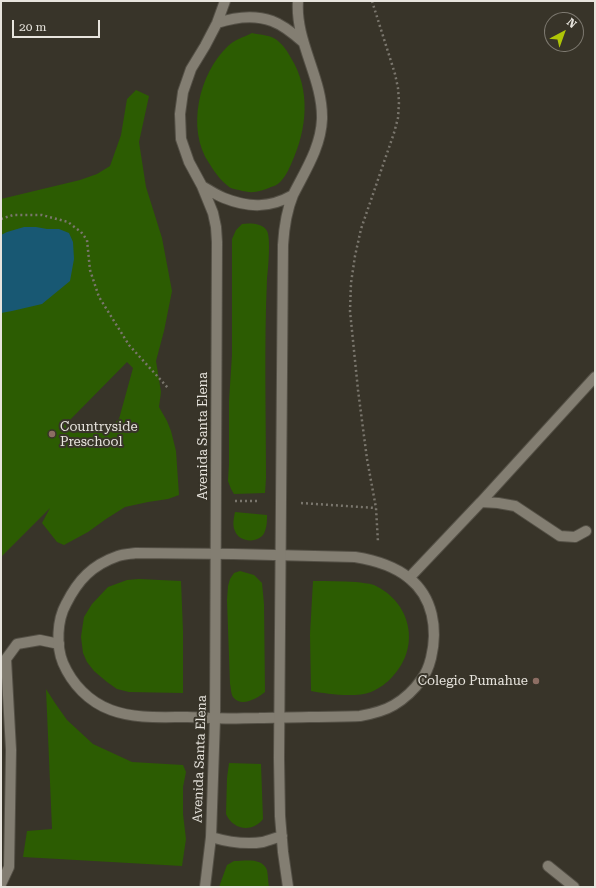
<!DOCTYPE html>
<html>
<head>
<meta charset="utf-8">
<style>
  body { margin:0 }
  #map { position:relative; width:596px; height:888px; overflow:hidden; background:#383429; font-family:"Roboto Serif",serif }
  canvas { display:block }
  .frame { position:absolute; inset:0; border:2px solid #e7e4dd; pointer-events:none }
  .north { position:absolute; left:544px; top:12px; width:40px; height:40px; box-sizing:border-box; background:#383429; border:1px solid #7e7a71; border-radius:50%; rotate:41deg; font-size:11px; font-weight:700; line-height:16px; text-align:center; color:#e7e4dd }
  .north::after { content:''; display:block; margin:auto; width:14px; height:18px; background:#afc507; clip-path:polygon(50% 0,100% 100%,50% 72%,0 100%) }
  .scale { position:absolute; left:12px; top:20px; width:88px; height:18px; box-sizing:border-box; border:2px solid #e7e4dd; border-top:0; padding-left:5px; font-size:12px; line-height:14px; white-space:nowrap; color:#e7e4dd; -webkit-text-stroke:3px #383429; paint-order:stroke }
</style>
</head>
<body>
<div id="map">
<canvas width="596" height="888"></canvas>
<div class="frame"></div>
<div class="north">N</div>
<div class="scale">20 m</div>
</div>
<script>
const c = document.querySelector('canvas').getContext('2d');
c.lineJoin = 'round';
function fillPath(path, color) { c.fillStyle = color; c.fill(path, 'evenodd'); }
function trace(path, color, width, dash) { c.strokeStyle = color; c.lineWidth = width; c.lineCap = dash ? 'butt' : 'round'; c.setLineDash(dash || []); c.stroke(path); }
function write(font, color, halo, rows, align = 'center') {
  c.font = font + ' "Roboto Serif",serif'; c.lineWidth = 4; c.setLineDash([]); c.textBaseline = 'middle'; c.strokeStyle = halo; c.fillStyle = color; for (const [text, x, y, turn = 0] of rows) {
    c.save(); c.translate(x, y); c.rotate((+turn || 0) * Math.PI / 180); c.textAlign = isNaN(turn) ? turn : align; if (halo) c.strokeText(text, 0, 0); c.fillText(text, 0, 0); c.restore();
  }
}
const green = new Path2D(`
  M252,33C260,35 272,35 278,41C283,45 288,52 291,58C311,90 307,129 292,162C289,169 285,178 279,183C277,185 274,186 271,187C259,192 252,194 239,190C235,189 231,189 228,186C220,180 214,171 209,163C186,129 199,73 228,46C234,40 244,37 252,33Z
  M136,90L149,96L139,142L146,187L162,238L172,291L164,331L156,361L161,392L159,407L167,421L171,431L176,451L179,495L168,499L148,502L125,507L106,519L88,532L64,545L57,542L42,523L50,508L1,557V199L80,180L97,174L110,166L121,135L127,99ZM127,362L133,368L119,419L103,434L99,429L73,433L65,425Z
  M242,224C249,223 263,223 267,231C271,238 268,270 267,279C264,345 266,412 266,478L265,493L234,494L231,489L228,481L229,464V401L232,355V239L236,230Z
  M235,512L267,515C267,520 267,526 265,531C261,544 239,543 235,531C232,525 234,517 235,512Z
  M240,571L254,575L262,583L264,604L265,692C258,698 241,708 233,697C231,694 231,688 230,684L227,600L228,586L230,579L234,573Z
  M139,579L181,581L183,631V693L129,692L117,689L107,682L94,671L87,662L83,653L81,637L82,630L84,617L92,604L108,587L127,580Z
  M313,581C328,581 342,581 356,582C362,583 368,583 374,585C411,602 421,646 393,676C387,683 380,688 371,692C355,698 327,694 311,691L310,634Z
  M46,689L55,703L67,720L93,744L132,762L183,765L186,772L183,787V814L186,839L182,866L23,857L27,831L52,829Z
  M229,763L261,764L263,819C252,833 233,830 226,814L227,778Z
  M234,861C245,861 262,857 267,870C268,875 268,882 269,887H219L227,865Z`);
const water = new Path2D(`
  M24,227H36L47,229H59L69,233L73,242L74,259L70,281L42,304L12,311L1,313V235L7,232Z`);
const path = new Path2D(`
  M372,1L395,74L398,88L399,102L398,118L394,133L361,229L355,256L351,283L350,311L358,390L367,459L376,508L378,542
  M1,219L13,215H42L68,222L81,232L87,240L90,270L99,297L129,345L168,388
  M235,501H260
  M301,503L376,508`);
const service = new Path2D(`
  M481,502L595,377
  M409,578L481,502L498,503L515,506L560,536L575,537L586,531
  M548,866L574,887
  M1,884L9,867L11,750L6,659L17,644L40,640L59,644`);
const minor = new Path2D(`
  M136,553L233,554L355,557C374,560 393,565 409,578C433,597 438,629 431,658C429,666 426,674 421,680C414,690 404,699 394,705C384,711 371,714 360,716C326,717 293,717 259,718C244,718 229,719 214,718C205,718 196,717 187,717C162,717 135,719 111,710C89,702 72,684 63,663C56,646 57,620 66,604C78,580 92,565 118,556C124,554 130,554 136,553Z`);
const tertiary = new Path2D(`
  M217,23C235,17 253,14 272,21C283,25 294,34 303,42
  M202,186C209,190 216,195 224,198C249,208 270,208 293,195
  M211,837C228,842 245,845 263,842C269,840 276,838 282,836
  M205,887L211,837L215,718L217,242L216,227L213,213L202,186L189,162L181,139L180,114L183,92L191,69L205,46L217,23L225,1
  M288,887L283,852L280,816L279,758L283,245C284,228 286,212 293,195C305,171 321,147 322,119C323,78 295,42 298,1`);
const markers = [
  [52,434,4,"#8d6e63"],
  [536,681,4,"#8d6e63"]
];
const poiNames = [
  ["Countryside",60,427],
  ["Preschool",60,442],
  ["Colegio Pumahue",528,681,"right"]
];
const streetNames = [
  ["Avenida Santa Elena",203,436,-90],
  ["Avenida Santa Elena",200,759,-88]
];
fillPath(green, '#2c5c02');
fillPath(water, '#185873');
trace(service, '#545046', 12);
trace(minor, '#545046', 12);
trace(tertiary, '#545046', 12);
trace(path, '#7a766d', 2.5, [2, 3]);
trace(service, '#837e72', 10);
trace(minor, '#837e72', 10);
trace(tertiary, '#837e72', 10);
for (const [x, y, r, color] of markers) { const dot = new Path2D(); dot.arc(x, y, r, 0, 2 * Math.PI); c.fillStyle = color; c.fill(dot); trace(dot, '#383429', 1.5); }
write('13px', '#e7e4dd', '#383429', poiNames, 'left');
write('13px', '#e7e4dd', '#383429', streetNames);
</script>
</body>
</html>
